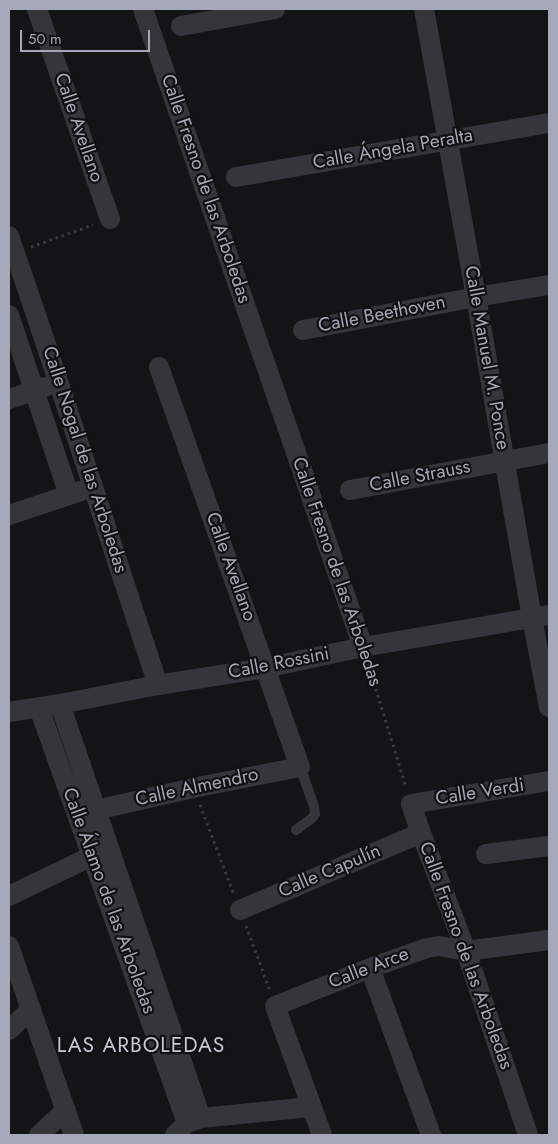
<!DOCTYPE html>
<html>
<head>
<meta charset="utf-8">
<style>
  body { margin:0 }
  #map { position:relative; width:558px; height:1144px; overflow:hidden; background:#141416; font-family:Jost,sans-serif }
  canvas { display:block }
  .frame { position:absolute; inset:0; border:10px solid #a5a8b8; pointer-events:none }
  .scale { position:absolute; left:20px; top:30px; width:130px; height:22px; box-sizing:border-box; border:2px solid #a5a8b8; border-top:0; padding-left:6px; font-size:15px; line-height:18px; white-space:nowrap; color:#a5a8b8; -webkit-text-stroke:4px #100f11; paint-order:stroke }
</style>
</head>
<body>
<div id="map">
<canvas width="558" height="1144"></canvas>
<div class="frame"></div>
<div class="scale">50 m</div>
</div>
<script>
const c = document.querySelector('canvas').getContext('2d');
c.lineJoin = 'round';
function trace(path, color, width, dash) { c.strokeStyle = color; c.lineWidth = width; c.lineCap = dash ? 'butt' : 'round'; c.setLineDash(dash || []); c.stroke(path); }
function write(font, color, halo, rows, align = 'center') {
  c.font = font + ' Jost,sans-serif'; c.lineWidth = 4.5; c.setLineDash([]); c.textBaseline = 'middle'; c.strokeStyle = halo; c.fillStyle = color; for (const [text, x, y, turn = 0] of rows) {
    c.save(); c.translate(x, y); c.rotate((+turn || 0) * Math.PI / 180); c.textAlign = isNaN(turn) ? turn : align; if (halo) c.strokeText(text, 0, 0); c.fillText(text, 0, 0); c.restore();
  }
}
const path = new Path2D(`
  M31,247L93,225
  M368,664L406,787
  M200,805L234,895
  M246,926L270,991`);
const lane = new Path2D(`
  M296,830L312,818L315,814L314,806L300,767`);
const street = new Path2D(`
  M37,9L110,219
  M143,9L363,647
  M424,9L476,297L532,618L549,707
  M181,26L275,9
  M236,177L549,123
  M9,236C61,385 108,535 158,685
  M9,315L69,495
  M303,330L476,297L549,285
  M9,399L45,387
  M350,490L549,453
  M9,515L81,491
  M60,704L201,1118
  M39,708L187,1123
  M9,712L60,704L158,685L265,668L363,647L549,615
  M96,810L193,788L300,767L159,367
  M486,854L549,846
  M9,896L92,856
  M240,910L421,833
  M9,946L74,1135
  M370,968L431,1135
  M9,1030L31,1009
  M39,1135L66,1110
  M175,1135L187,1123L201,1118L311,1107
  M322,1135L275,1006L370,968L427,948L439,946L466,951L549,940
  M528,1135L466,951L421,833L411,804L549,781`);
const streetNames = [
  ["Calle Avellano",78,128,71],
  ["Calle Ángela Peralta",393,150,-10],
  ["Calle Fresno de las Arboledas",205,189,71],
  ["Calle Beethoven",382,315,-11],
  ["Calle Manuel M. Ponce",486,358,80],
  ["Calle Nogal de las Arboledas",84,460,72],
  ["Calle Strauss",420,477,-11],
  ["Calle Avellano",230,567,70],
  ["Calle Fresno de las Arboledas",336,572,71],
  ["Calle Rossini",279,664,-11],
  ["Calle Almendro",197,788,-12],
  ["Calle Verdi",480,793,-9],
  ["Calle Capulín",330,872,-23],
  ["Calle Álamo de las Arboledas",108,901,70],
  ["Calle Fresno de las Arboledas",465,956,70],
  ["Calle Arce",369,969,-21]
];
const quarterNames = [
  ["LAS ARBOLEDAS",141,1047]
];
trace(path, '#3b3c43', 3, [2.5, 4]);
trace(lane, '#35353c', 10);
trace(street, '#35353c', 20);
write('19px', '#a5a8b8', '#100f11', streetNames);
c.letterSpacing = '1px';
write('21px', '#c6c8d4', '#100f11', quarterNames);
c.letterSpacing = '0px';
</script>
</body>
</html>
